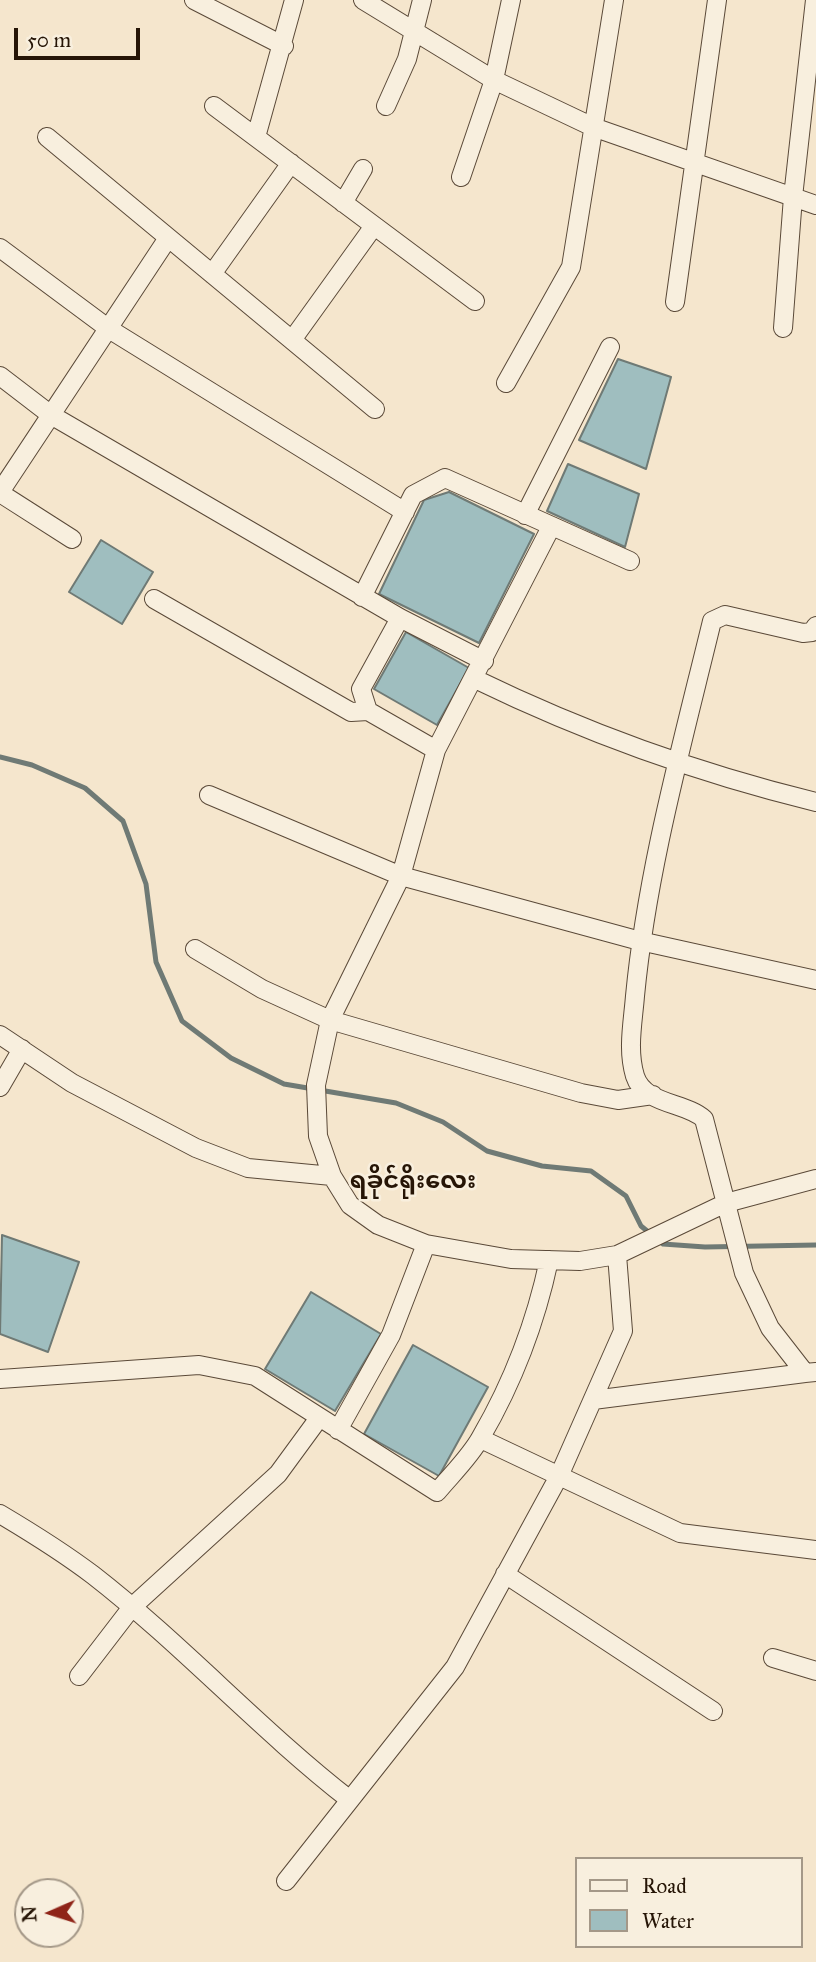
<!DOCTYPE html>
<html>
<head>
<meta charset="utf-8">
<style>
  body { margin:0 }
  #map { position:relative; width:816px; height:1962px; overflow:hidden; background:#f5e6cd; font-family:"IM FELL Great Primer",serif }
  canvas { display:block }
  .legend { position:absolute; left:575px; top:1857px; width:228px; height:91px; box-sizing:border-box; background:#f8efde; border:2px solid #a49888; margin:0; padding:9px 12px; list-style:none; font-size:21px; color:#261506 }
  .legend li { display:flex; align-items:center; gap:14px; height:35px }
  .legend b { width:35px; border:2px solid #a49888 }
  .north { position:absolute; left:14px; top:1878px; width:70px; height:70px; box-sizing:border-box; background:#f8efde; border:2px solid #a49888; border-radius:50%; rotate:267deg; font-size:19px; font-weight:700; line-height:28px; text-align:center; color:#261506 }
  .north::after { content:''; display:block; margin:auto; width:24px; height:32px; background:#8f2418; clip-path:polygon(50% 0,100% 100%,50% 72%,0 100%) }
  .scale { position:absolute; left:14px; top:28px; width:126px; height:32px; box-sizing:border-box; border:4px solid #261506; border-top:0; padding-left:9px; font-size:21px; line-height:24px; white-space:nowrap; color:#261506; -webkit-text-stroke:5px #f8efde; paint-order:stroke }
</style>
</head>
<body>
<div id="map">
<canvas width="816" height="1962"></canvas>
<ul class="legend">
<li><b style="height:9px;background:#f8efde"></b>Road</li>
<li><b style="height:19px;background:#9fbebf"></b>Water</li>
</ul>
<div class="north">N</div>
<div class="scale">50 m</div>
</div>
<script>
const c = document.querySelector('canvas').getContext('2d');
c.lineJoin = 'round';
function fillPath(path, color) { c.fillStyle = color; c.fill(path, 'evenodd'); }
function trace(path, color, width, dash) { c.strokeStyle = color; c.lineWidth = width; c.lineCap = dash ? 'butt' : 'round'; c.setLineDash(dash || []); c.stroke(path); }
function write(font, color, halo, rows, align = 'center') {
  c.font = font + ' "IM FELL Great Primer","Noto Sans Myanmar",serif'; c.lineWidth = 5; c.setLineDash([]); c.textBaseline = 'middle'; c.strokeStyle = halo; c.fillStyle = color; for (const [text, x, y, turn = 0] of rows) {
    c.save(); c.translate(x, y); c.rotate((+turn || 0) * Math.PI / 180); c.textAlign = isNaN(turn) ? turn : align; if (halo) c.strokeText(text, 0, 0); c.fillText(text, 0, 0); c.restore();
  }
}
const water = new Path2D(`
  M618,359L671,377L646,469L579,440Z
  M568,464L639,494L625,547L547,511Z
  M449,492L534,534L479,643L379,594L424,500Z
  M101,540L153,572L122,624L69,592Z
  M406,632L469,668L437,725L374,689Z
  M2,1235L79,1262L48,1352L0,1334Z
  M311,1292L381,1334L335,1411L265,1369Z
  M413,1345L488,1387L439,1476L364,1434Z`);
const stream = new Path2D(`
  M0,757L32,765L85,788L123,821L146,884L156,962L182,1021L231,1058L284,1084L396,1103L443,1122L487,1151L542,1166L591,1171L626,1196L641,1226L663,1244L705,1247L816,1245`);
const minor = new Path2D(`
  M194,0L284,46
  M363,0L494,80L593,127L816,205
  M214,106L475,301
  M386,106L407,59L422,0
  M47,137L375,409
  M256,137L294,0
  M461,177L494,80L511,0
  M343,203L363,169
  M0,248L109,329L405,512
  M212,274L291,163
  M675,302L717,0
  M783,328L793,197L815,0
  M292,340L374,226
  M0,376L51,415L400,618L484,661
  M506,383L571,267L614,0
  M0,492L168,238
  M0,493L72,539
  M525,515L610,347
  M551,527L436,750L401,876L330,1020L316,1085L318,1136L332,1176L350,1205L378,1225L426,1244L511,1259L580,1261L617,1255L726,1203L816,1179
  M362,597L413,495L445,478L630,561
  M154,599L351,712L368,711L436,750
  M816,626L812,632L803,633L725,615L712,621C682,745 647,870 635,996C633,1022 627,1050 635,1076C644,1105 686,1102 704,1119L744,1273L770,1328L805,1373L816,1372
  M475,679C584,732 697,773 816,802
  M368,711L361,689L400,618
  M209,795L401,876L640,941L816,980
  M195,949L262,989L330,1020L581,1093L618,1100L653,1095
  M0,1035L72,1083L196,1148L248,1168L332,1176
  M0,1087L22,1049
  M0,1379L199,1365L255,1376L437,1492C451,1475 470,1457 481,1437C513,1382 536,1321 549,1260
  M593,1400L805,1373
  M338,1430L391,1335L426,1244
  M481,1439L680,1533L816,1550
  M0,1514C32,1533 64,1553 93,1575C183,1645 260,1730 350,1800
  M505,1574L713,1711
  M773,1658L816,1671
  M79,1676L132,1607L278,1474L319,1418
  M286,1881L455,1667L559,1476L623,1331L617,1255`);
const quarterNames = [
  ["ရခိုင်ရိုးလေး",413,1182]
];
fillPath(water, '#9fbebf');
trace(water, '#6f7a75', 2);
trace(stream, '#6f7a75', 5);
trace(minor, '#5a4938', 20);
trace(minor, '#f8efde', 18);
write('bold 24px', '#261506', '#f8efde', quarterNames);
</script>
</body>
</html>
